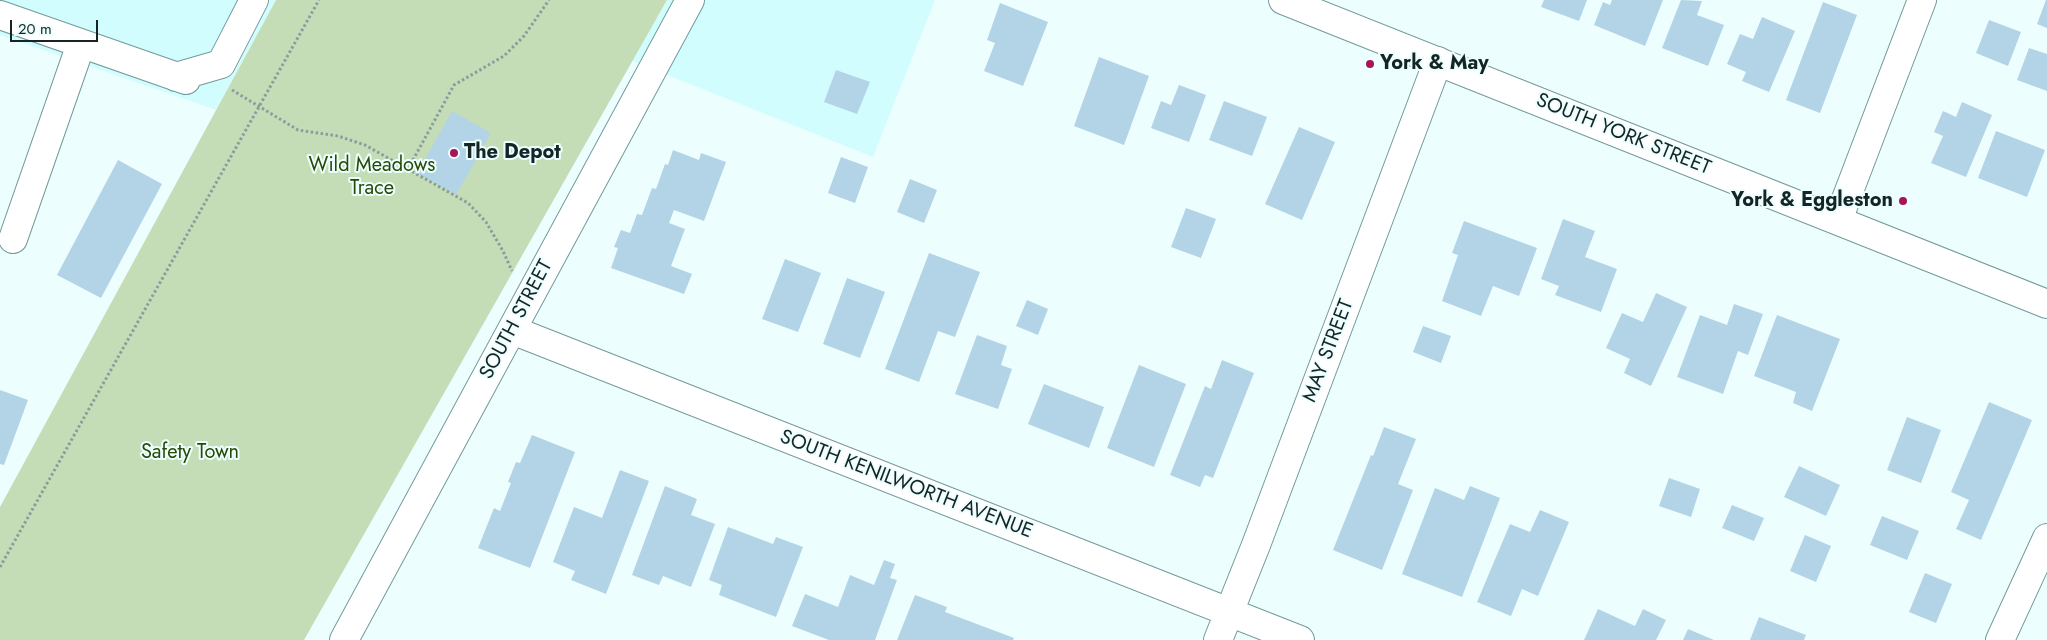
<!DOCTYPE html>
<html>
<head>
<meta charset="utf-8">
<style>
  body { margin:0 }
  #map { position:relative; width:2047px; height:640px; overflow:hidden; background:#edfeff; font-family:Jost,sans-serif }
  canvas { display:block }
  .scale { position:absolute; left:10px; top:20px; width:88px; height:22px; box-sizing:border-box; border:2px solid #152526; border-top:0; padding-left:6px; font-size:15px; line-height:18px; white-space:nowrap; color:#152526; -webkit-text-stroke:4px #edfeff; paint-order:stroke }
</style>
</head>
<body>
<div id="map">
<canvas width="2047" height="640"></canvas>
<div class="scale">20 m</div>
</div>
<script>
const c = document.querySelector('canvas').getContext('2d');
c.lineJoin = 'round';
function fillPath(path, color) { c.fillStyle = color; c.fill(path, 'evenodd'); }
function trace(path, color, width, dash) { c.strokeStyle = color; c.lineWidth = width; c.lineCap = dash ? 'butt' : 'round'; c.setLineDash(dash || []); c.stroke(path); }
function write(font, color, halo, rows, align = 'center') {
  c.font = font + ' Jost,sans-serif'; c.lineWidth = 4; c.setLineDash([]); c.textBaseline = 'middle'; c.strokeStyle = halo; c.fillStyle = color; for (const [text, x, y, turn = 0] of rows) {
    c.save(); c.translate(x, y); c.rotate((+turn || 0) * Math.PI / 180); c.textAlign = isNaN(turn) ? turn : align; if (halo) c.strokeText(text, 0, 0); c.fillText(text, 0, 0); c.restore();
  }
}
const built = new Path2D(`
  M0,0H276L216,110L0,35Z
  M667,0H935L873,157L632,61Z`);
const green = new Path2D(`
  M276,0H667L304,640H0V507Z`);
const building = new Path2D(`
  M1544,0H1587L1579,21L1541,7Z
  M1612,0H1663L1645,46L1594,25L1603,2L1610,5Z
  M1681,0L1702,1L1697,15L1724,25L1708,66L1662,48Z
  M2046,0H2047V28L2037,24Z
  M1823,2L1857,15L1820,113L1786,100Z
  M1000,3L1048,22L1023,86L984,71L995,43L987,40Z
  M1762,17L1795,31L1769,92L1742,81L1746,72L1727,64L1740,34L1753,39Z
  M1989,20L2021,32L2008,66L1976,53Z
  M2029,48L2047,54V91L2017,80Z
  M1099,57L1149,76L1124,145L1074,126Z
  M836,70L870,82L857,114L824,102Z
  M1179,85L1206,95L1189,142L1151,128L1161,101L1171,105Z
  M1224,101L1267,117L1252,156L1209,140Z
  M1962,102L1992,115L1966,177L1931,163L1943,136L1934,132L1943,111L1956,117Z
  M452,111L491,133L456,195L417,173Z
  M1299,127L1335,142L1302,220L1265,204Z
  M1996,131L2045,150L2027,197L1978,178Z
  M673,150L699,160L701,153L726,162L704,221L674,210L669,223L685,229L671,266L692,274L684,294L611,268L618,248L614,247L621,230L630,233L637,214L642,215L652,188L656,189L665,164L668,165Z
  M841,157L868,167L855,203L828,193Z
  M118,160L162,184L101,298L57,275Z
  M910,179L937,190L924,223L897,212Z
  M1186,208L1216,219L1201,258L1171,247Z
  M1563,219L1595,231L1585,257L1617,269L1601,312L1555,295L1559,286L1541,279Z
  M1464,221L1537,248L1519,296L1493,286L1481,316L1442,301L1458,255L1452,253Z
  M929,253L980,272L955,337L938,331L919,382L885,369Z
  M785,259L821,273L798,332L762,319Z
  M847,278L885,292L860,358L823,344Z
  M1656,293L1687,307L1651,386L1624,373L1630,359L1606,348L1622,313L1643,322Z
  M1027,300L1048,309L1038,335L1016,326Z
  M1734,304L1763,314L1748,355L1738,351L1723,394L1677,377L1700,315L1727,325Z
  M1777,315L1840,339L1812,411L1793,403L1796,392L1754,376Z
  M1423,326L1451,336L1441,363L1413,352Z
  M977,335L1007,346L1001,365L1012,369L998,409L955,394Z
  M1222,360L1254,373L1213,478L1205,475L1200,487L1170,475L1205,386L1211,389Z
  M1139,365L1186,384L1154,467L1107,448Z
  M1044,384L1104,407L1089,448L1028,424Z
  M0,390L28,400L4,465L0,464Z
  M1989,402L2032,420L1981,540L1956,529L1969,500L1951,492Z
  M1907,417L1941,430L1921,483L1887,470Z
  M1384,427L1416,439L1398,484L1413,490L1382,570L1333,550L1371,455L1373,456Z
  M532,435L575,452L530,568L478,548L494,508L500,511L511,483L508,482L516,462L520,463Z
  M1799,466L1840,485L1826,516L1784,497Z
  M620,470L649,481L606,594L571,580L575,571L553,562L574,507L602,518Z
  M1669,478L1700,489L1691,517L1659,506Z
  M665,486L697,499L691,515L715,524L691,587L663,576L659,585L632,575Z
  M1470,486L1500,498L1462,597L1402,574L1435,488L1464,500Z
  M1732,505L1764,518L1754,541L1722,528Z
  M1540,510L1569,522L1538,596L1522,589L1511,616L1477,602L1510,524L1530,532Z
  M1882,516L1919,531L1907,560L1870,545Z
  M728,527L773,544L776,537L803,547L776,617L719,595L722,585L709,580Z
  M1805,535L1831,546L1816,582L1790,571Z
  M884,560L895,564L890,578L897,580L875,640H829L792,626L805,594L838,607L850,575L874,585Z
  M1925,573L1952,584L1936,623L1909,612Z
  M915,595L947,607L945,612L1014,638L1013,640H897Z
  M1598,609L1635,626L1643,609L1666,620L1656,640H1584Z
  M1759,617L1806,635L1804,640H1750Z
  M1688,629L1714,640H1683Z`);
const path = new Path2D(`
  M232,90L298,130L338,136L365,145L468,203L486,222L503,251L512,271
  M408,169L454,85L504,56L524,36L549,0
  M0,567L319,0`);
const minor = new Path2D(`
  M0,15L186,80
  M176,77L221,64L254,0
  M1838,220L1922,0
  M13,239L81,44
  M512,330L1300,640
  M344,640L690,0
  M1218,640L1256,545L1438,61
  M2000,640L2047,538`);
const major = new Path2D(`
  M1283,0L2047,304`);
const markers = [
  [1370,64,5,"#a51558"],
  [454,153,5,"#a51558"],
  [1903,201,5,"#a51558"]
];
const poiNames = [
  ["York & May",1380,64],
  ["The Depot",464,153],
  ["York & Eggleston",1893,201,"right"]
];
const streetNames = [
  ["SOUTH YORK STREET",1623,135,22],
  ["SOUTH STREET",517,320,-62],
  ["MAY STREET",1329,351,-69],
  ["SOUTH KENILWORTH AVENUE",906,485,21]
];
const parkNames = [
  ["Wild Meadows",372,166],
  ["Trace",372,189],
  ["Safety Town",190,453]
];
fillPath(built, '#d2fdfe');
fillPath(green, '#c5ddb7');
fillPath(building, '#b2d4e6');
trace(minor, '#729a9b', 30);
trace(major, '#729a9b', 30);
trace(path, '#8c9c9d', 3, [2.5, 2.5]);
trace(minor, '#fff', 28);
trace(major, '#fff', 28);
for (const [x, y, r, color] of markers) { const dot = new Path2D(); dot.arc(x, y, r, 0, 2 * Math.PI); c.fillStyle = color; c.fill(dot); trace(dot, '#edfeff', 2); }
write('bold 20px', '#152526', '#edfeff', poiNames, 'left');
write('20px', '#152526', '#edfeff', streetNames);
write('20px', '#274a02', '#edfeff', parkNames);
</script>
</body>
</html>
